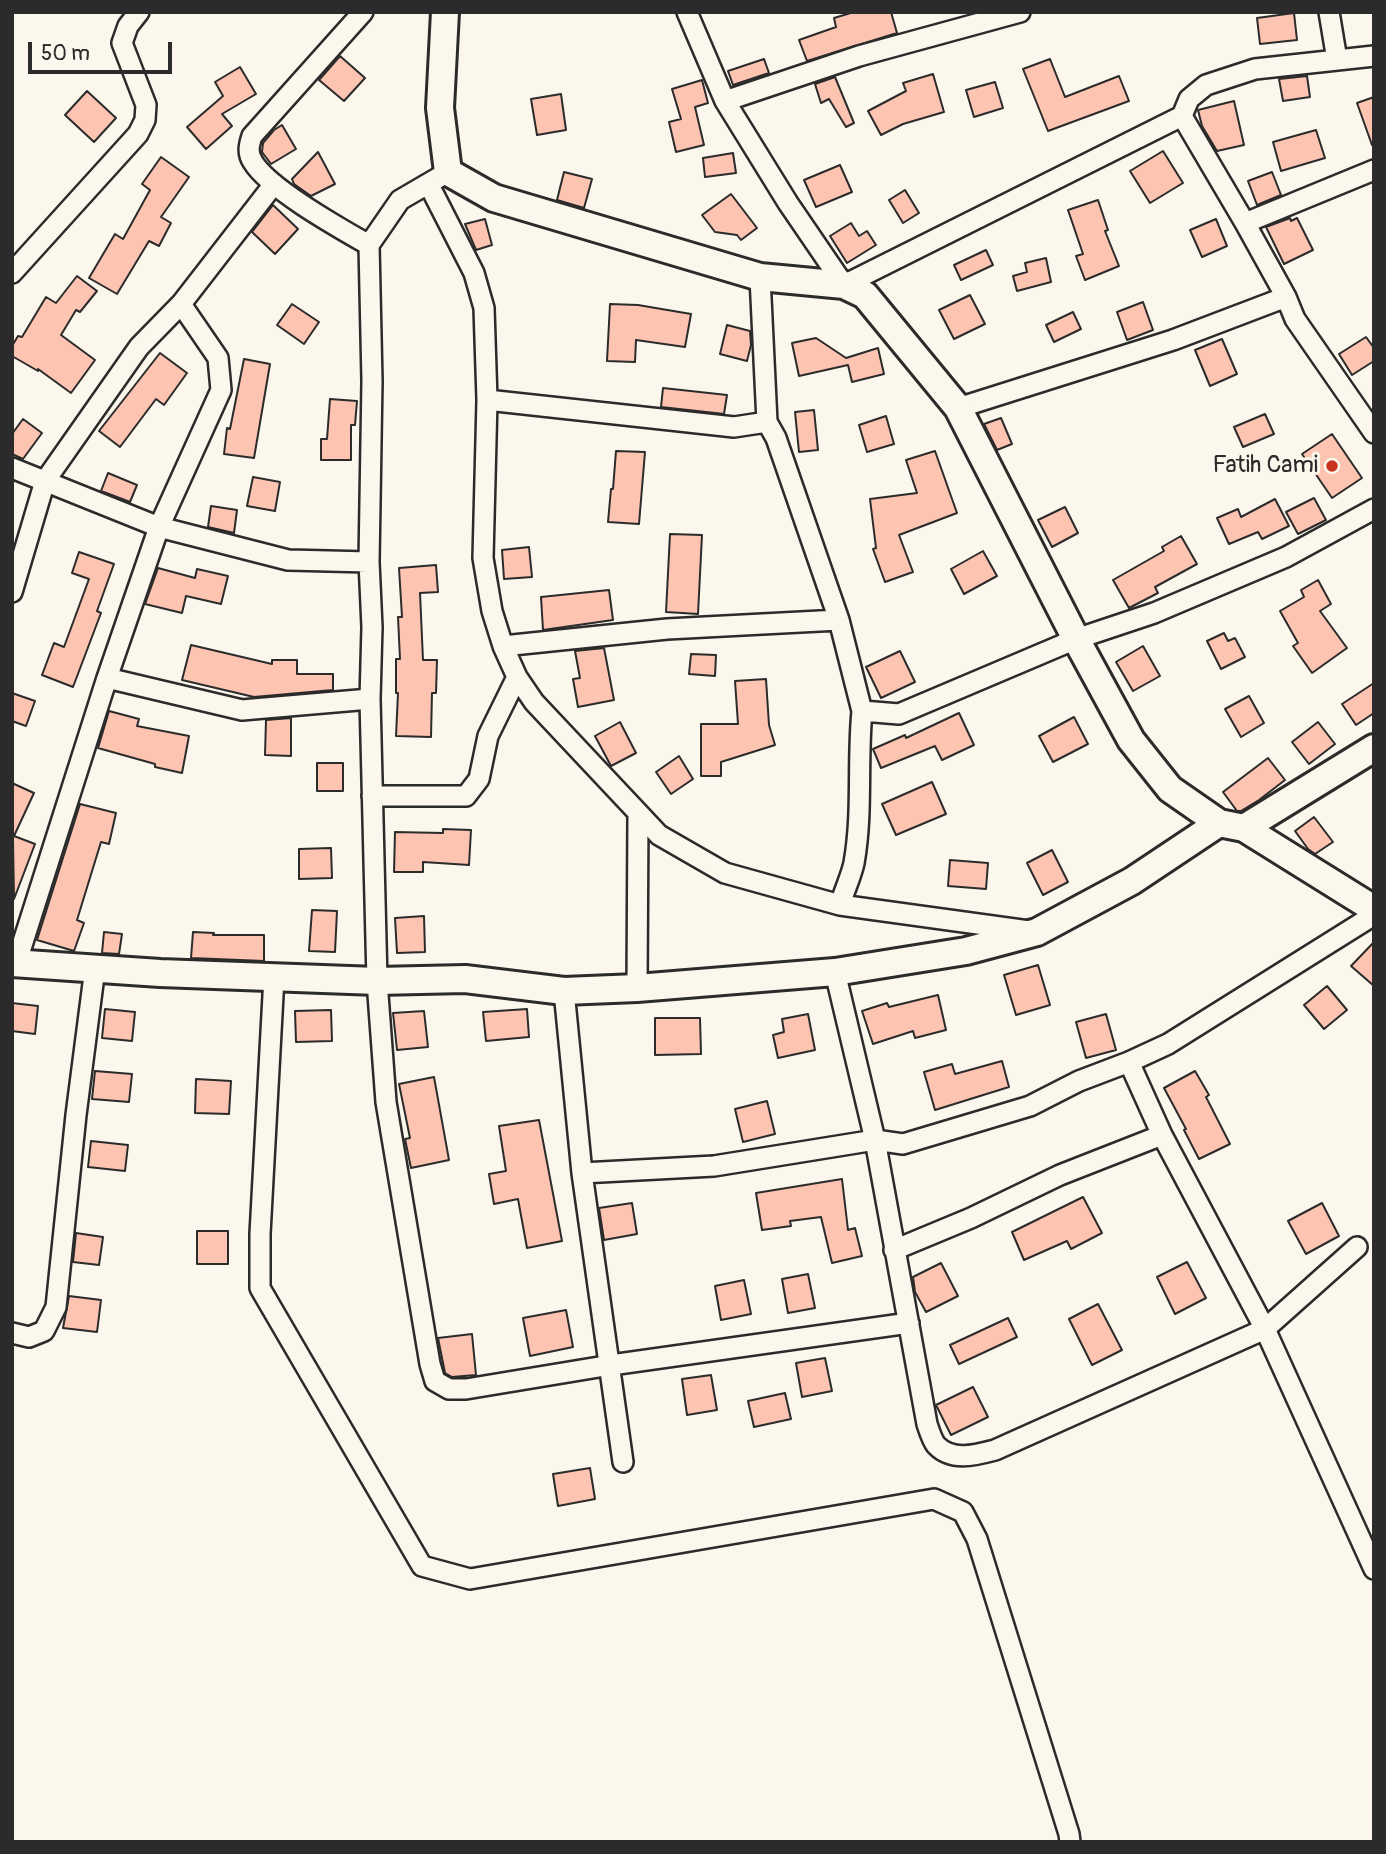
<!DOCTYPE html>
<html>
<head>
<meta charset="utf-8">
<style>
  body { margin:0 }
  #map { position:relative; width:1386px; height:1854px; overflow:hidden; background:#fbf7ec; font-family:Pangolin,sans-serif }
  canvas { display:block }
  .frame { position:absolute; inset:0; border:14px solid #2b2b2b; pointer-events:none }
  .scale { position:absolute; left:28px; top:42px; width:144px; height:32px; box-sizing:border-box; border:4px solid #2b2b2b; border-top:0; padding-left:9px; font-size:21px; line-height:24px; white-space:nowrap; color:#2b2b2b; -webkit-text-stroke:5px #fbf7ec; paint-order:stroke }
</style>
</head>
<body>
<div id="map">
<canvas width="1386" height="1854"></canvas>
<div class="frame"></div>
<div class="scale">50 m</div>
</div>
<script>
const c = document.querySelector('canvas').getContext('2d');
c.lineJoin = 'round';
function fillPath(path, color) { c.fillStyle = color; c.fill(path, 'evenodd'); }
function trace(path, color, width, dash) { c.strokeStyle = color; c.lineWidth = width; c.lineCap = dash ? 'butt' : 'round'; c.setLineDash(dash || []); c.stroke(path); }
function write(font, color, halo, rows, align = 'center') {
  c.font = font + ' Pangolin,sans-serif'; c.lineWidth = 6; c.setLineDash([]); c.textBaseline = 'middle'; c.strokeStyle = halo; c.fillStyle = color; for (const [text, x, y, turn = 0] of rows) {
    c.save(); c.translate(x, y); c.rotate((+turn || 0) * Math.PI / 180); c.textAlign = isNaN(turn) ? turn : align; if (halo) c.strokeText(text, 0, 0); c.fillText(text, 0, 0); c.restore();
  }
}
const building = new Path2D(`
  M854,12H891L897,33L807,61L799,40L836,27L834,18Z
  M1294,13L1297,40L1260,44L1257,18Z
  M340,56L365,78L344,101L319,80Z
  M764,59L769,73L733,85L728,71Z
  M1050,59L1065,97L1119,76L1129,101L1048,131L1023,69Z
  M240,67L256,94L222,114L232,126L206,149L187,127L223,96L215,82Z
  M933,74L944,112L903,124L881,135L868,111L906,91L903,83Z
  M1307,76L1310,97L1283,101L1279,79Z
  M835,77L854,123L846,127L829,99L821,103L815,84Z
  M702,80L708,103L695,107L704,145L676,152L669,122L681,119L672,89Z
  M995,82L1003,108L974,117L966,90Z
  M87,91L116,118L94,142L65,115Z
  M561,94L566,130L537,135L531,99Z
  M1374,97V144L1372,145L1357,103Z
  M1234,101L1244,145L1217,151L1202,126L1198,110Z
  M282,125L296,149L271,164L262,152L263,143L274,130Z
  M1316,130L1325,158L1281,171L1273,142Z
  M1163,151L1183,183L1150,203L1130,171Z
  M318,152L335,184L311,196L294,184L292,179Z
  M733,153L736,173L705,177L703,158Z
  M161,157L189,177L161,217L171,223L159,246L149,241L117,294L89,278L115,234L123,239L150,190L142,184Z
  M840,165L852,192L816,207L804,180Z
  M564,172L592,179L584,208L557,200Z
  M1272,172L1281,195L1257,205L1248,181Z
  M905,190L919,213L903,223L889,200Z
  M731,194L757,228L741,240L737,235L715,232L702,215Z
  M1098,200L1108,230L1105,231L1119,266L1085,280L1076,256L1083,254L1068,210Z
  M273,205L298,229L275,254L252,232Z
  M1290,218L1291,221L1297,218L1313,250L1284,264L1266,227Z
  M485,219L492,245L476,250L465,224Z
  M1216,219L1227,246L1202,257L1190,230Z
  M851,223L859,236L867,231L876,245L847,263L830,236Z
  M986,250L993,265L961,280L954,265Z
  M1046,258L1051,282L1017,291L1013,276L1027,272L1025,263Z
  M77,276L97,291L80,312L76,310L61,335L95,360L71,393L38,369V371L12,356V346L18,336L22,337L46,297L56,303Z
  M970,295L985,324L954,339L939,310Z
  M1143,302L1153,330L1127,340L1117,312Z
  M292,304L319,322L304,344L277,325Z
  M610,304L638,305L691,314L685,347L636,340L635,362L607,361Z
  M1073,312L1081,329L1054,342L1046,325Z
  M727,325L750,331L751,345L747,361L720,354Z
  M1366,337L1374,348V361L1352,375L1339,354Z
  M816,338L846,358L878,348L884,374L852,382L848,365L799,376L792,343Z
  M1222,339L1237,374L1210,386L1195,350Z
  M160,353L187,373L164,405L156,399L120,447L99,431Z
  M244,359L270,364L254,458L224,454L227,428L230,429Z
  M663,388L727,395L724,414L661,407Z
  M330,399L357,401L355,425H351V460H321V439H327Z
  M814,410L818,450L799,452L795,412Z
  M1265,414L1274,434L1243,447L1234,427Z
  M886,416L894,444L867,452L859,425Z
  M1001,418L1012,444L997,450L984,424Z
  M23,419L42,433L23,459L12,454V434Z
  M1332,434L1362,478L1332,498L1302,454Z
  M616,451L645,452L639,524L608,522L611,489H613Z
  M935,451L957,513L899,535L913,572L885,582L873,549L876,548L870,499L917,493L906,460Z
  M108,473L137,485L130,502L101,491Z
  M253,477L280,482L275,511L247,506Z
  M1314,498L1326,520L1298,534L1286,512Z
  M1275,499L1289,526L1262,539L1258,532L1229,544L1217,518L1238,509L1241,517Z
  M211,506L237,510L234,533L208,527Z
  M1065,507L1078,533L1052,547L1038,520Z
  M670,534L702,535L698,614L666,612Z
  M1181,536L1197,564L1155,587L1158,593L1129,608L1113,580L1164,551L1162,547Z
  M529,547L532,577L504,579L502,550Z
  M983,551L997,576L964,594L951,569Z
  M79,552L114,564L97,611L101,613L73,687L42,675L54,643L64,647L89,579L72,573Z
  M436,565L438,592L420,593L423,660H437L436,693H432L431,737L396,736L398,693H396V659H400L398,617H402L399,568Z
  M158,568L195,578L197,569L228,576L221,604L186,596L182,613L145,604Z
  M1318,580L1331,604L1320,611L1347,648L1312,673L1293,646L1298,643L1280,611L1304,597L1301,590Z
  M609,590L613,620L543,630L541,597Z
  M1224,633L1228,641L1235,638L1245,657L1221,669L1207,641Z
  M191,645L272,664V660H297V674H333V690L254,697L182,680Z
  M1143,646L1160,676L1133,691L1116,662Z
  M604,648L614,700L578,707L573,679L580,678L575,651Z
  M900,651L915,682L881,698L866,667Z
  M691,654L716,655L715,676L689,674Z
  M766,679L769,725L775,745L721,762V776H701V724H738L735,681Z
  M1374,683V713L1356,725L1342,704Z
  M12,693L35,701L26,726L12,721Z
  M1249,696L1264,723L1241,737L1225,709Z
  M109,711L139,719L137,726L189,736L182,773L155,767V764L98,748Z
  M959,713L974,745L942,760L935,746L881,768L873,749L905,735L906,738Z
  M1074,717L1088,744L1053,762L1039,736Z
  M291,718V756L265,755L266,720Z
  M620,722L636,753L611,766L595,736Z
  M1318,722L1335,744L1309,764L1292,742Z
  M679,756L693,779L671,794L656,772Z
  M1268,758L1285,780L1259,800L1241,811H1237L1223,792Z
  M317,763H343V791H317Z
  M932,782L946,814L896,835L882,804Z
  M12,783L34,793L14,836L35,844L14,899Z
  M80,804L116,813L109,844L101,842L77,920L84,923L74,951L37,940Z
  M1314,817L1333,842L1315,854L1308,849L1295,831Z
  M443,829L471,830L469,865L423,862V872H394L395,832L443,833Z
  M331,848L332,878L299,879V849Z
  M1052,850L1068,882L1043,895L1027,863Z
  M950,860L988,863L986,889L948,886Z
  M312,910L337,911L335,952L309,951Z
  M424,916L425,952L397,953L395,918Z
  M104,932L122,934L119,954L102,953Z
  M193,932L214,933L213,935H264V961L191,958Z
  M1374,942V986L1351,966Z
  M1038,965L1050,1005L1016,1015L1004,975Z
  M1327,986L1347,1010L1324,1029L1304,1005Z
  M938,995L946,1030L915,1038L913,1031L873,1044L862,1011L887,1003L889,1007Z
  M12,1003L38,1006L35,1034L12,1031Z
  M105,1009L135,1012L132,1041L102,1038Z
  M527,1009L529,1037L486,1041L483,1012Z
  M331,1010L332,1041L296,1042L295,1011Z
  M424,1011L428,1047L397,1050L393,1013Z
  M808,1014L815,1050L778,1058L773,1035L784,1032L782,1019Z
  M1106,1014L1116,1050L1086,1058L1076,1022Z
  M655,1018H700L701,1054L655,1055Z
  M1002,1061L1009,1087L935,1110L924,1072L952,1064L955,1074Z
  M95,1071L132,1074L129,1102L92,1099Z
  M1195,1071L1209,1095L1206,1097L1230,1144L1199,1159L1184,1130L1186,1129L1164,1088Z
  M434,1077L449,1160L411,1168L405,1139L410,1138L399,1084Z
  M196,1079L231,1081L229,1114L195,1113Z
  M767,1101L775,1134L743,1142L735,1109Z
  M539,1120L562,1241L527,1248L518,1199L494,1204L489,1174L506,1171L499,1126Z
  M91,1141L128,1145L125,1171L88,1167Z
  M842,1179L848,1230L855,1228L862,1256L832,1263L821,1217L790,1221L791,1226L762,1230L756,1193Z
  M1083,1197L1102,1233L1071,1249L1067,1241L1024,1260L1012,1232Z
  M632,1203L637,1234L604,1240L599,1208Z
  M1322,1203L1339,1236L1306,1254L1288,1221Z
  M197,1231H228V1264H197Z
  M76,1233L103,1237L99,1265L73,1262Z
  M1187,1262L1206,1298L1175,1314L1157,1277Z
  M941,1263L958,1296L926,1312L915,1292L913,1277Z
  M808,1274L815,1308L788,1313L782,1279Z
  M744,1280L751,1314L721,1320L715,1286Z
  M69,1296L101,1300L97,1332L63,1328Z
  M1098,1304L1122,1350L1092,1365L1069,1319Z
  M566,1310L573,1347L530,1356L523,1318Z
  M1008,1318L1017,1337L959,1364L950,1345Z
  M472,1334L476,1375L452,1377L445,1373L438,1338Z
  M825,1358L832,1391L802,1397L796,1363Z
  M711,1375L717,1410L687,1415L682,1379Z
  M973,1387L988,1417L951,1435L936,1405Z
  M785,1393L791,1419L754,1427L748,1401Z
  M590,1468L595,1499L558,1506L553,1474Z`);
const street = new Path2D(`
  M363,12L252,136C249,145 247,153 253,162C269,189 341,229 369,245
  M687,12L725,101L788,203L844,285L1182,116L1189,99L1206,85L1255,69L1374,56
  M1329,12L1337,60
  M725,101L859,56L1020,12
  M1182,116L1245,223L1286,297L1295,319L1374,433
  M448,172L400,200L369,245L372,381L369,562L372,627L370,699L377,981L386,1102L430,1364L435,1381L449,1389H466L611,1365L909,1323
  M429,185L474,273L484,308L487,400L483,558L492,611L503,646L517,677L534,702L659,835L725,873L840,905C844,891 851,877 854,863C863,813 857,761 862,711L899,714L1076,639L1154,613L1286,557L1374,509
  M1245,223L1374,170
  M12,273L138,134L145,120L146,105L122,43L128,26L139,12
  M760,277L767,422L776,438L839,620L862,711
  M487,400L734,427L767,422
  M958,408L1173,340L1286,297
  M12,468L159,527L288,560L369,562
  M12,592L45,481L139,347L181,304L274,184
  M503,646L667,629L839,620
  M107,678L242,710L370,699
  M372,796H466L479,779L488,736L517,677
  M840,905L1029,931
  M16,964L107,678L159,527L221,390L218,358L181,304
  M835,972L875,1140L927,1424C929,1430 932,1440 936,1445C952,1462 976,1455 995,1450L1265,1329L1357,1247
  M274,977L260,1234V1288L422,1566L470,1579L934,1499L963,1512L977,1539L1069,1834L1070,1842
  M637,988L638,814
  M564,991L582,1173L623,1462
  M1129,1062L1162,1135
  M582,1173L714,1166L875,1140L903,1144L1030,1106L1079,1081L1129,1062L1168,1044L1374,915
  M894,1250L971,1218L1060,1175L1162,1135L1265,1329L1374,1569
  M12,1333L29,1337L44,1331L56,1307L76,1115L95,968`);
const secondary = new Path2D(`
  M445,12L440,108L448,172L494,198L760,277L844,285L865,295L958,408L1076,639L1131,740L1170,789L1219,823L1244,828L1374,909
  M1244,828L1374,748
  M12,963L160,973L377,981L465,979L564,991L637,988L835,972L966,951L1037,932L1132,881L1219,823`);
const markers = [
  [1332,466,7,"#c8321e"]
];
const poiNames = [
  ["Fatih Cami",1318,466]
];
fillPath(building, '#fdc4b2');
trace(building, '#2b2b2b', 2);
trace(street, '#2b2b2b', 24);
trace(secondary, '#2b2b2b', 32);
trace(street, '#fbf7ec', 19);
trace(secondary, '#fbf7ec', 26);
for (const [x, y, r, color] of markers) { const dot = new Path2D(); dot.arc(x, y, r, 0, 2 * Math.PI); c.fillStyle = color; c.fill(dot); trace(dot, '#fbf7ec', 2.5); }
write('24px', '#2b2b2b', '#fbf7ec', poiNames, 'right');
</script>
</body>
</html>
